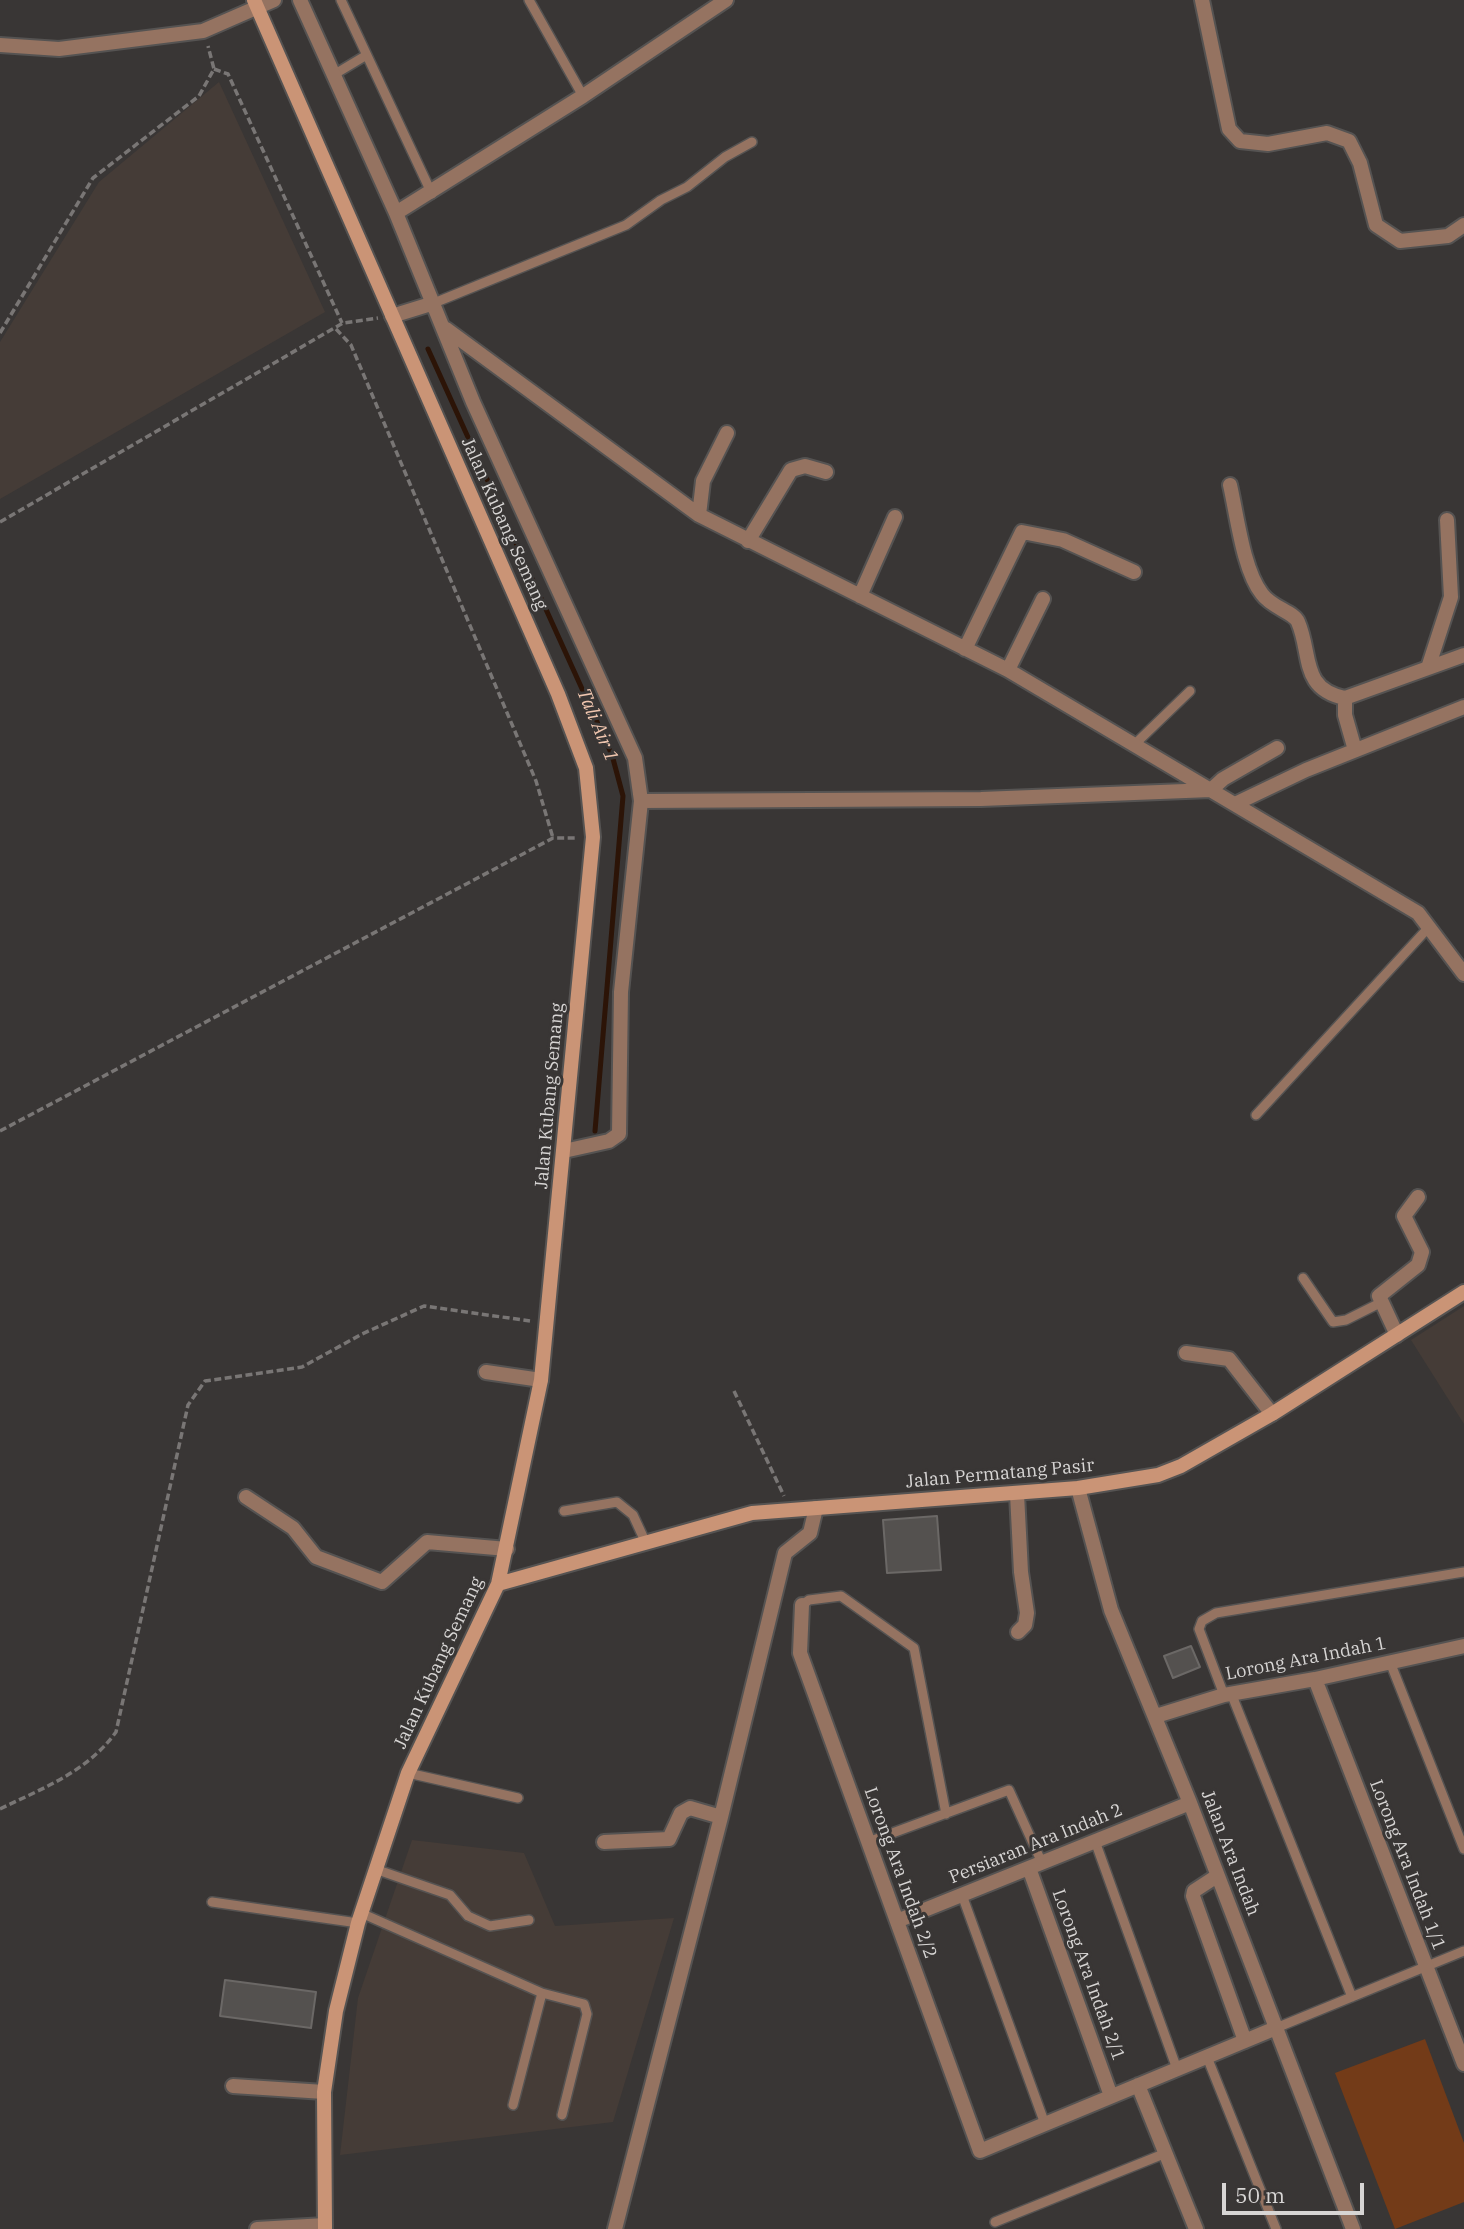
<!DOCTYPE html>
<html>
<head>
<meta charset="utf-8">
<style>
  body { margin:0 }
  #map { position:relative; width:1464px; height:2229px; overflow:hidden; background:#393635; font-family:"IBM Plex Serif",serif }
  canvas { display:block }
  .scale { position:absolute; left:1222px; top:2183px; width:142px; height:32px; box-sizing:border-box; border:4px solid #d7d5d4; border-top:0; padding-left:9px; font-size:21px; line-height:24px; white-space:nowrap; color:#d7d5d4; -webkit-text-stroke:5px #393635; paint-order:stroke }
</style>
</head>
<body>
<div id="map">
<canvas width="1464" height="2229"></canvas>
<div class="scale">50 m</div>
</div>
<script>
const c = document.querySelector('canvas').getContext('2d');
c.lineJoin = 'round';
function fillPath(path, color) { c.fillStyle = color; c.fill(path, 'evenodd'); }
function trace(path, color, width, dash) { c.strokeStyle = color; c.lineWidth = width; c.lineCap = dash ? 'butt' : 'round'; c.setLineDash(dash || []); c.stroke(path); }
function write(font, color, halo, rows, align = 'center') {
  c.font = font + ' "IBM Plex Serif",serif'; c.lineWidth = 6; c.setLineDash([]); c.textBaseline = 'middle'; c.strokeStyle = halo; c.fillStyle = color; for (const [text, x, y, turn = 0] of rows) {
    c.save(); c.translate(x, y); c.rotate((+turn || 0) * Math.PI / 180); c.textAlign = isNaN(turn) ? turn : align; if (halo) c.strokeText(text, 0, 0); c.fillText(text, 0, 0); c.restore();
  }
}
const built = new Path2D(`
  M219,82L325,312L0,499V342L99,182Z
  M1464,1306V1424L1411,1340Z
  M412,1840L524,1853L555,1926L674,1918L613,2122L340,2155L358,1998Z`);
const green = new Path2D(`
  M1425,2039L1464,2143V2202L1395,2229L1335,2073Z`);
const stream = new Path2D(`
  M428,349L612,755L623,796L595,1131`);
const building = new Path2D(`
  M937,1516L941,1570L887,1573L883,1520Z
  M1191,1646L1200,1667L1173,1678L1164,1656Z
  M225,1980L316,1992L311,2028L220,2016Z`);
const path = new Path2D(`
  M214,69L228,74L342,323
  M336,329L351,345L536,781L553,838
  M0,333L93,178L199,96L214,69L208,46
  M0,522L343,323L378,318
  M0,1131L553,838H576
  M734,1391L784,1496
  M0,1809C43,1788 87,1772 116,1732L188,1405L205,1381L302,1367L362,1334L424,1306L530,1321`);
const lane = new Path2D(`
  M341,0L432,194
  M529,0L583,96
  M335,74L365,56
  M434,303L626,225L661,200L687,187L725,157L752,142
  M1134,745L1190,691
  M1256,1115L1429,927
  M1303,1278L1333,1322L1346,1320L1380,1303
  M564,1511L617,1502L633,1515L645,1541
  M802,1605L809,1600L841,1596L914,1648L946,1814
  M1390,1662L1464,1849
  M1231,1693L1352,1997
  M1224,1695L1199,1629L1202,1621L1216,1613L1464,1572
  M408,1773L518,1798
  M1095,1841L1177,2069
  M868,1842L1009,1790L1042,1863
  M375,1869L450,1895L468,1916L490,1926L529,1920
  M962,1895L1045,2124
  M212,1902L358,1923
  M361,1913L542,1993L584,2004L587,2014L562,2115
  M1276,2028L1464,1951
  M1207,2057L1276,2229
  M513,2105L542,1993
  M995,2222L1166,2153`);
const street = new Path2D(`
  M300,0L396,213L473,402L635,758L641,801L621,992L619,1134L609,1141L564,1151
  M1202,0L1229,129L1240,141L1268,144L1327,133L1349,141L1360,163L1376,225L1400,241L1448,236L1464,225
  M0,45L59,49L203,31L274,0
  M396,213L583,96L726,0
  M392,316L434,303
  M446,329L699,515L1008,670L1418,913L1464,974
  M1230,485C1237,515 1243,570 1262,594C1272,608 1294,612 1298,622C1312,654 1300,689 1345,698V715L1355,750
  M699,515L703,481L727,433
  M748,541L791,470L805,466L826,472
  M860,596L895,517
  M965,649L1022,532L1063,540L1134,572
  M1428,668L1451,597L1447,520
  M1008,670L1043,599
  M1345,698L1464,655
  M641,801L981,799L1211,790L1223,779L1277,748
  M1237,803L1306,770L1464,707
  M1397,1335L1379,1296L1418,1265L1422,1252L1404,1216L1418,1197
  M1186,1353L1229,1359L1272,1414
  M486,1372L541,1380
  M1078,1488L1111,1610L1190,1803L1353,2229
  M1017,1494L1021,1572L1027,1613L1025,1625L1018,1632
  M246,1497L293,1528L316,1557L382,1582L427,1542L507,1549
  M802,1605L800,1653L980,2151L1276,2028
  M1315,1679L1464,2064
  M1156,1716L1224,1695L1315,1679L1464,1646
  M604,1842L669,1839L681,1813L690,1808L721,1817
  M1029,1868L1111,2096
  M1217,1876L1194,1891L1193,1896L1245,2041
  M897,1921L1190,1803
  M1138,2085L1196,2229
  M233,2086L324,2092
  M257,2229L325,2225
  M615,2229L721,1817L785,1553L810,1533L816,1508`);
const secondary = new Path2D(`
  M254,0L558,694L586,768L593,837L541,1380L498,1584L408,1773L358,1923L336,2011L324,2092L325,2229
  M498,1584L752,1513L1078,1488L1158,1475L1181,1466L1272,1414L1464,1292`);
const streetNames = [
  ["Jalan Kubang Semang",504,524,66],
  ["Jalan Kubang Semang",550,1096,-85],
  ["Jalan Permatang Pasir",1000,1474,-5],
  ["Lorong Ara Indah 1",1306,1659,-11],
  ["Jalan Kubang Semang",439,1663,-65],
  ["Persiaran Ara Indah 2",1036,1844,-22],
  ["Jalan Ara Indah",1230,1853,69],
  ["Lorong Ara Indah 1/1",1407,1865,69],
  ["Lorong Ara Indah 2/2",900,1873,70],
  ["Lorong Ara Indah 2/1",1088,1975,70]
];
const waterNames = [
  ["Tali Air 1",597,725,67]
];
fillPath(built, '#453c37');
fillPath(green, '#733b18');
trace(stream, '#2c1407', 5);
fillPath(building, '#54514f');
trace(building, '#6b6866', 2);
trace(lane, '#555352', 12);
trace(street, '#555352', 18);
trace(secondary, '#555352', 18);
trace(path, '#797675', 3.5, [7, 3.5]);
trace(lane, '#957361', 9);
trace(street, '#957361', 14);
trace(secondary, '#ca9476', 14);
write('18px', '#d7d5d4', '#393635', streetNames);
write('italic 19px', '#f0c6af', '#393635', waterNames);
</script>
</body>
</html>
